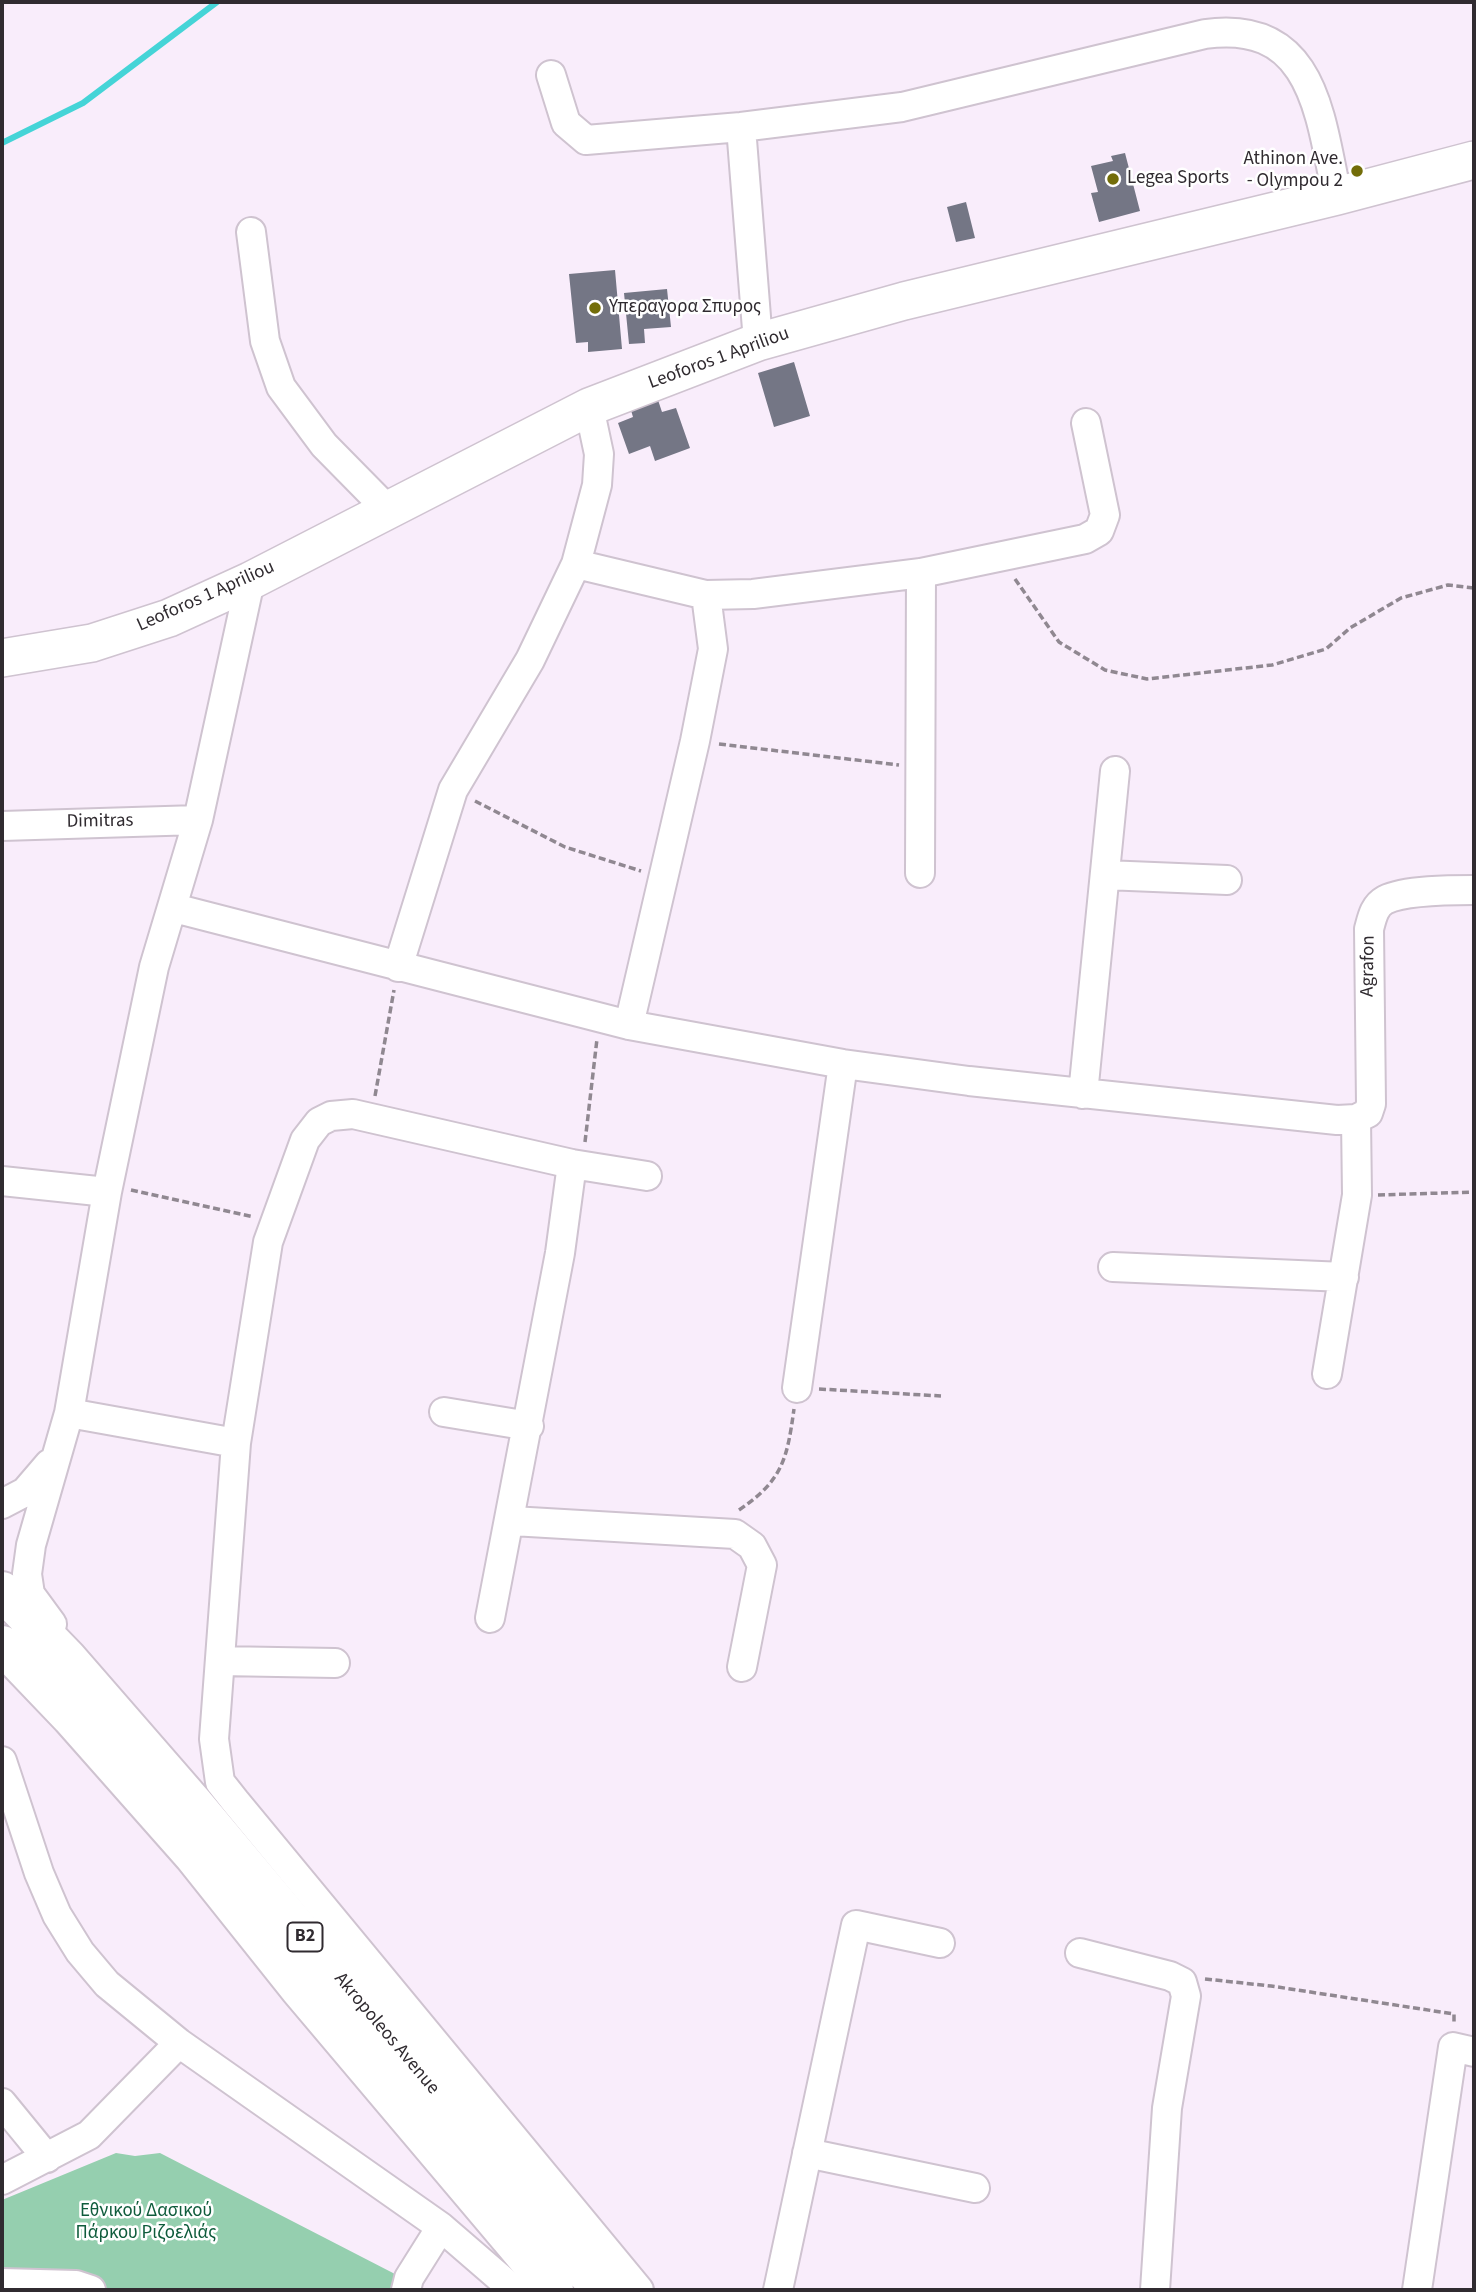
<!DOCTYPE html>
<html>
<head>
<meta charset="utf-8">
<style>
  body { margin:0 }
  #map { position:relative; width:1476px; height:2292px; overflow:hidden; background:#f9edfb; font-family:"Source Sans 3",sans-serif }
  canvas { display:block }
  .frame { position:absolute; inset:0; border:4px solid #302b30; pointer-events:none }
</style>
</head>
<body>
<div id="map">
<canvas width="1476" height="2292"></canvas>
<div class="frame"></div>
</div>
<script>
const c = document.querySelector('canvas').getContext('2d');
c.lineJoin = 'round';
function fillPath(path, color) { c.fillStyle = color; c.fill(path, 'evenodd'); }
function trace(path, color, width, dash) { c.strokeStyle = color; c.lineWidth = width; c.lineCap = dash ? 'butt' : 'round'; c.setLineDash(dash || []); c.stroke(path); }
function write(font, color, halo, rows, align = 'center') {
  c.font = font + ' "Source Sans 3",sans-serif'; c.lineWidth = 5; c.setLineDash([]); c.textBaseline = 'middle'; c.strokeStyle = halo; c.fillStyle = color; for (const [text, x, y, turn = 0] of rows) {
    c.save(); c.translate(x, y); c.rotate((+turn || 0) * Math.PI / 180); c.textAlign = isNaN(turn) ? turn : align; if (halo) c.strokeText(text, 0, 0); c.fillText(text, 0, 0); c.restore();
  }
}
const green = new Path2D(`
  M116,2153L135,2156L160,2153L426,2290H2V2200Z`);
const stream = new Path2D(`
  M2,143L83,103L217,2`);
const building = new Path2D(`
  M1125,153L1140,211L1099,222L1091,193L1098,192L1091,166L1113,161L1111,156Z
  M966,202L975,238L956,242L947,207Z
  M615,270L622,349L588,352V342L576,343L569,274Z
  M667,289L671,327L644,329L645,343L629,344L624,293Z
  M794,362L810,416L774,427L758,373Z
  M657,397L662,412L676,408L690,448L655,461L650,446L629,454L618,423L633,417L630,407Z`);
const path = new Path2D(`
  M1015,579L1059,642L1105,670L1147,679L1272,665L1326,649L1350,628L1401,598L1448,585L1474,588
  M719,744L899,765
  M475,801L565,847L641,871
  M375,1096L394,990
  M585,1142L597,1039
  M131,1190L254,1217
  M1378,1195L1474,1192
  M819,1389L941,1396
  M739,1510C783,1480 787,1459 794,1409
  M1205,1979L1271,1986L1454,2014V2025`);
const minor = new Path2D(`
  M551,75L566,123L586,140L741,127L902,107L1205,34C1314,19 1320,116 1337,196
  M741,127L758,342
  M251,232L265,341L281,387L324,445L388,510
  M576,564L706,595L753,594L921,573L1085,539L1099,531L1105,515L1086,423
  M2,826L198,820
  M920,873L921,573
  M1105,875L1227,880
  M174,908L629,1025L843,1064L969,1081L1337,1120L1356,1119L1368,1113L1371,1104L1369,929C1372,918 1374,906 1385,900C1405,890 1451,890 1474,890
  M398,967L453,790L530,660L576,564L597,485L599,454L589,407
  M629,1025L695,741L713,649L706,595
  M1083,1094L1115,771
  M2,1181L107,1192
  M1113,1267L1344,1277
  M1327,1374L1357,1195L1356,1119
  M797,1388L843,1064
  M444,1412L529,1426
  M69,1413L236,1443
  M2,1504L25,1492L49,1464
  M512,1521L735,1534L752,1546L762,1565L742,1667
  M490,1618L560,1253L572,1164
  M52,1624L30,1594L27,1574L31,1545L69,1413L107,1192L154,967L198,820L250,581
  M220,1661L335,1663
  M2,1761L39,1873L57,1915L80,1952L107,1984L179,2043L441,2227L514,2290
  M1080,1953L1170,1976L1182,1982L1186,1996L1167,2108L1155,2290
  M2,2103L47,2158
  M807,2153L975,2188
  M2,2180L89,2135L179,2043
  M2,2283L76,2285L91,2290
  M406,2290L409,2278L441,2227
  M639,2290L235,1801L220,1782L214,1739L236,1443L268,1242L305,1140L319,1122L331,1116L353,1114L572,1164L647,1176
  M778,2290L856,1925L940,1943
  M1417,2290L1453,2047L1474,2052`);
const major = new Path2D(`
  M2,658L92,643L169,618L250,581L589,407L758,342L904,301L1337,196L1474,160`);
const highway = new Path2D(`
  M2,1591L67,1658L194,1804L601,2290
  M2,1645L71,1717L193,1855L299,1988L554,2290`);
const markers = [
  [1357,171,7,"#736d09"],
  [1113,179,7,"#736d09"],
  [595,308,7,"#736d09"]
];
const shields = [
  [305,1937,35]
];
const shieldNames = [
  ["B2",305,1937]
];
const poiNames = [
  ["Athinon Ave.",1343,160,"right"],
  ["- Olympou 2",1343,182,"right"],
  ["Legea Sports",1127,179],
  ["Υπεραγορα Σπυρος",609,308]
];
const streetNames = [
  ["Leoforos 1 Apriliou",719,359,-20],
  ["Leoforos 1 Apriliou",206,597,-24],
  ["Dimitras",100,822,-1],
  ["Agrafon",1369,966,-89],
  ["Akropoleos Avenue",386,2034,50]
];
const parkNames = [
  ["Εθνικού Δασικού",146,2212],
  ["Πάρκου Ριζοελιάς",146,2234]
];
fillPath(green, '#95cfaf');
trace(stream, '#45d4d7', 6);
fillPath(building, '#747685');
trace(minor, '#cfc3d0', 32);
trace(major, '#cfc3d0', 40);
trace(highway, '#cfc3d0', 42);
trace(path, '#908891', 3.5, [7, 3.5]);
trace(minor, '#fff', 28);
trace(major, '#fff', 37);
trace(highway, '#fff', 38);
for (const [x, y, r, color] of markers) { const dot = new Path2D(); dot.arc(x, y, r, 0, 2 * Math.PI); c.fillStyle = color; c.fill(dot); trace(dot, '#fff', 2.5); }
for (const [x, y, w] of shields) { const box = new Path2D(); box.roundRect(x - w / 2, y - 14.5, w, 29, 5); c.fillStyle = '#fff'; c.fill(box); trace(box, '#302b30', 2); }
write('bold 18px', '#302b30', null, shieldNames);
write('19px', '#302b30', '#fff', poiNames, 'left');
write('19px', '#302b30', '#fff', streetNames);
write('19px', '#0f5c3c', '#fff', parkNames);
</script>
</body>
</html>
